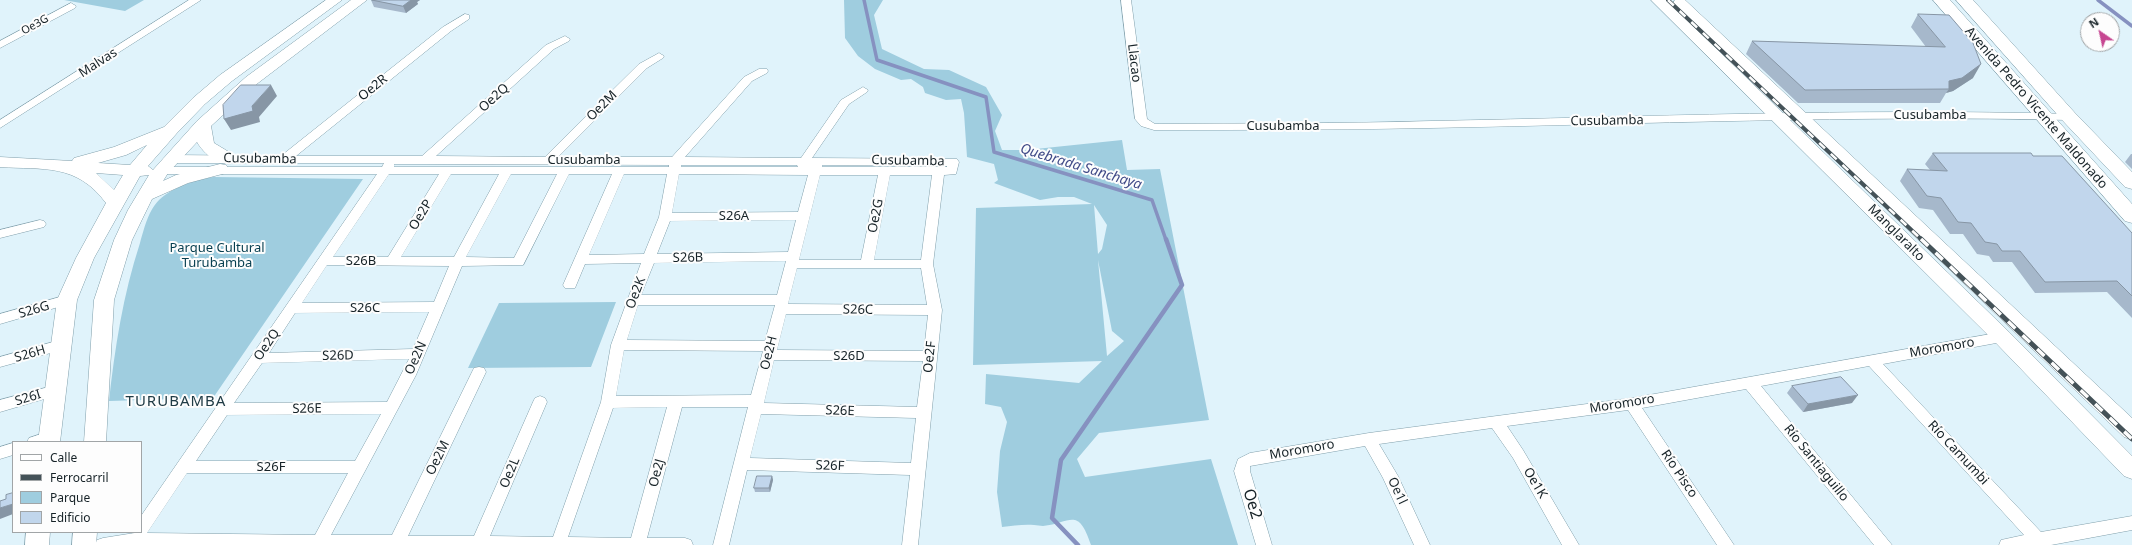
<!DOCTYPE html>
<html>
<head>
<meta charset="utf-8">
<style>
  body { margin:0 }
  #map { position:relative; width:2132px; height:545px; overflow:hidden; background:#e0f3fb; font-family:"Noto Sans",sans-serif }
  canvas { display:block }
  .legend { position:absolute; left:12px; top:441px; width:130px; height:92px; box-sizing:border-box; background:#fdfdfd; border:1px solid #a1a5a7; margin:0; padding:5px 7px; list-style:none; font-size:12px; color:#162227 }
  .legend li { display:flex; align-items:center; gap:8px; height:20px }
  .legend b { width:20px; border:1px solid #a1a5a7 }
  .north { position:absolute; left:2080px; top:12px; width:40px; height:40px; box-sizing:border-box; background:#fdfdfd; border:1px solid #a1a5a7; border-radius:50%; rotate:326deg; font-size:11px; font-weight:700; line-height:16px; text-align:center; color:#162227 }
  .north::after { content:''; display:block; margin:auto; width:14px; height:18px; background:#c64691; clip-path:polygon(50% 0,100% 100%,50% 72%,0 100%) }
</style>
</head>
<body>
<div id="map">
<canvas width="2132" height="545"></canvas>
<ul class="legend">
<li><b style="height:5px;background:#fff"></b>Calle</li>
<li><b style="height:5px;background:#445258"></b>Ferrocarril</li>
<li><b style="height:11px;background:#9fcddf"></b>Parque</li>
<li><b style="height:11px;background:#c1d6ec"></b>Edificio</li>
</ul>
<div class="north">N</div>
</div>
<script>
const c = document.querySelector('canvas').getContext('2d');
c.lineJoin = 'round';
function fillPath(path, color) { c.fillStyle = color; c.fill(path, 'evenodd'); }
function trace(path, color, width, dash) { c.strokeStyle = color; c.lineWidth = width; c.lineCap = dash ? 'butt' : 'round'; c.setLineDash(dash || []); c.stroke(path); }
function write(font, color, halo, rows, align = 'center') {
  c.font = font + ' "Noto Sans",sans-serif'; c.lineWidth = 4; c.setLineDash([]); c.textBaseline = 'middle'; c.strokeStyle = halo; c.fillStyle = color; for (const [text, x, y, turn = 0] of rows) {
    c.save(); c.translate(x, y); c.rotate((+turn || 0) * Math.PI / 180); c.textAlign = isNaN(turn) ? turn : align; if (halo) c.strokeText(text, 0, 0); c.fillText(text, 0, 0); c.restore();
  }
}
const green = new Path2D(`
  M64,0H144L125,11Z
  M844,0H883L874,15L882,49L924,69L949,70L986,87L1002,115L995,131L1002,150H1026L1122,140L1127,170L1160,169L1209,420L1099,433L1077,459L1085,477L1211,459L1238,545H1091C1078,506 1071,523 1043,526C1040,526 1037,525 1034,525C1023,524 1013,526 1002,527L997,492L1000,451L1007,422L1001,407L985,404L986,374L1079,383L1102,361L973,365L976,208L1092,204L1074,197H1058L1040,200L994,183L998,180L994,164L967,157L964,113L961,99L946,100L925,93L923,87L911,79L901,80L875,69L858,56L845,38ZM1094,205L1107,225L1102,249L1098,254ZM1098,260L1112,331L1124,341L1107,356Z
  M213,177L363,179L213,398L109,401C115,347 123,295 140,243C145,226 149,206 165,195C179,185 195,180 213,177Z
  M616,302L591,367L468,368L499,303Z`);
const streamFar1 = new Path2D(`
  M864,0L877,60L986,97L994,152L1152,200L1166,240
  M2098,0L2132,26`);
const stream = new Path2D(`
  M1078,545L1052,518L1061,460L1182,285L1166,239`);
const street = new Path2D(`
  M189,0H201L0,128V120Z
  M1121,0H1131L1147,119L1155,124C1247,123 1339,124 1431,121C1643,117 1856,108 2069,114L2075,117L2069,120C1856,115 1643,124 1430,128C1338,130 1246,130 1154,130L1141,126L1135,119Z
  M71,3L76,6L75,8L0,48V41Z
  M465,14L469,15V19L451,31L296,156H422L546,45L565,36L570,39L569,41L554,49L436,156L545,157L639,64L659,53L664,56L663,58L647,68L558,157H672L744,77L759,69H767L768,71L767,73L752,81L685,157L801,158L841,100L863,87L868,90L867,92L849,104L812,158L957,159L959,162L956,174L944,175L933,264L942,310L918,545H902L910,475L747,470L729,545H713L748,407H682L647,538H685L691,540L693,545H95L97,540L103,538L141,532V516L377,174H161L157,173L155,170L157,167H382L384,163H169L163,159L169,155L281,156L443,27ZM394,164H425L669,165V167H394ZM681,165H797L798,167H681ZM822,165L947,166V167H822ZM389,174H439L388,257H333ZM451,174H499L454,257H401ZM511,174H557L514,258L466,257ZM569,174H612L563,285L565,288H575L585,264L641,263L611,345L601,402L553,537L490,536L547,402L545,398L540,396L535,398L533,402L474,536H408L486,372L484,368L479,367L474,368L472,372L392,535H331L416,375L462,266L523,265ZM624,174H667L659,217L644,254L589,255ZM679,174L808,175L798,212L672,213ZM820,175H878L861,260H799ZM890,175H932L921,260H874ZM796,220L788,252L657,254L670,221ZM786,261L777,295H641L654,263ZM327,265L449,266L434,302L302,303ZM797,268H921L927,305L788,304ZM638,305H775L765,341L627,340ZM429,312L413,349L269,353L295,313ZM786,314L928,315L924,351L777,350ZM624,350L763,351L751,395L616,396ZM409,359L387,402L234,403L262,363ZM774,360L923,361L917,407L764,403ZM667,407L631,538L568,537L613,408ZM381,414L355,461H196L227,415ZM761,414L916,418L911,463L750,458ZM187,473H348L315,535L147,533Z
  M40,220L44,221L46,224L44,227L0,238V230Z
  M67,295L72,297L74,300L72,303L0,324V314Z
  M2002,332L2007,333L2009,337L2007,341L1883,364L2041,532L2132,516V530L2051,545H1999L2001,540L2024,535L1869,366L1761,386L1892,545H1874L1746,389L1642,408L1734,545H1717L1628,410L1507,426L1523,450L1579,545H1562L1513,458L1492,428L1379,444L1398,476L1430,545H1414L1383,478L1365,446L1250,466V471L1272,545H1256L1234,471L1238,459L1250,453L1369,433L1632,398Z
  M60,340L65,341L67,345L65,349L0,367V357Z
  M56,385L61,386L63,390L61,394L0,412V400Z
  M50,431L55,433L57,437L55,441L27,442L29,438Z
  M13,443V455L0,459V447Z`);
const secondary = new Path2D(`
  M326,0H342L232,81L205,104L177,133L148,166L153,170L197,121L246,77L351,0H367L258,83L211,126L214,143L234,155L237,159L234,163C219,167 204,154 197,142L168,173L163,181L176,175L220,164L226,165L229,169L226,173L188,183L152,199L132,240L114,300L106,442H84L94,300L114,240L128,210L149,175L140,176L94,258L77,300L60,442H38L57,300L76,258L106,203C76,163 44,170 0,167V157L72,161L74,158L114,147L164,127L193,98L220,75ZM147,145L130,165L98,163L126,155ZM96,173L123,175L114,190Z
  M1651,0H1666L2009,332L2132,456V479L2124,476L1995,342Z
  M1675,0H1685L2132,418V440L2124,437L1675,6L1673,3Z
  M26,532H50L49,545H25Z
  M73,532H97L96,545H72Z`);
const primary = new Path2D(`
  M1933,0H1950L2132,204V223L2125,221Z
  M1956,0H1973L2075,113L2132,172V189L2125,187L2063,121Z`);
const railFar1 = new Path2D(`
  M1668,0L1922,240`);
const rail = new Path2D(`
  M1921,239L2132,439`);
const wall = new Path2D(`
  M371,0H420L417,2L418,4L406,13L374,7Z
  M1918,14L1973,78L1953,91L1946,93L1940,103H1798L1746,54L1752,41L1926,47L1911,27Z
  M1933,153L2033,156L2132,233V318L2107,292L2035,293L2012,262H1993L1989,256L1977,254L1963,234H1950L1933,210L1919,208L1900,181L1907,169L1930,170L1925,164Z
  M2131,154H2132V169L2125,162Z
  M1792,386L1852,403L1803,412L1787,393Z
  M772,476L773,480L770,492H755L754,488Z`);
const shadedWall = new Path2D(`
  M411,0H420L417,2L418,4L406,13L403,6Z
  M1981,64L1973,78L1953,91L1946,93L1949,89V81Z
  M271,85L277,96L259,117L260,122L231,130L224,119L252,106Z
  M1858,395L1852,403L1803,412L1808,404Z
  M772,476L773,480L770,492L769,488Z
  M13,504V514L0,519V508Z`);
const building = new Path2D(`
  M372,0H411L403,6Z
  M1918,14L1949,15L1973,43L1981,64L1962,78L1949,81V89L1805,90L1752,41L1945,47Z
  M241,85H271L252,106L253,111L224,119L223,105Z
  M1933,153H2031L2033,156H2062L2132,233V296L2117,281L2045,282L2020,251H2002L1997,244L1985,242L1971,223L1958,222L1941,198L1927,196L1907,169L1947,171Z
  M1841,377L1858,395L1808,404L1792,386Z
  M757,476H772L769,488H754Z
  M13,493V504L0,508V501L6,499V495Z`);
const farStreetnames = [
  ["Oe3G",35,25,-29]
];
const streetNames = [
  ["Malvas",98,63,-33],
  ["Llacao",1134,63,83],
  ["Oe2R",373,88,-39],
  ["Oe2Q",494,98,-42],
  ["Oe2M",602,106,-45],
  ["Avenida Pedro Vicente Maldonado",2036,108,49],
  ["Cusubamba",1930,115],
  ["Cusubamba",1607,121,-1],
  ["Cusubamba",1283,126],
  ["Cusubamba",260,159,1],
  ["Cusubamba",584,160],
  ["Cusubamba",908,161,1],
  ["Oe2P",421,215,-59],
  ["S26A",734,216],
  ["Oe2G",876,216,-79],
  ["Manglaralto",1896,233,45],
  ["S26B",688,258,-1],
  ["S26B",361,261],
  ["Oe2K",636,293,-69],
  ["S26C",365,308],
  ["S26G",34,310,-16],
  ["S26C",858,310,1],
  ["Oe2Q",267,345,-56],
  ["Moromoro",1942,348,-10],
  ["Oe2H",769,353,-76],
  ["S26H",30,354,-16],
  ["S26D",338,356,-1],
  ["S26D",849,356],
  ["Oe2F",930,357,-84],
  ["Oe2N",416,358,-66],
  ["S26I",28,398,-17],
  ["Moromoro",1622,404,-9],
  ["S26E",307,409,-1],
  ["S26E",840,411,2],
  ["Moromoro",1302,450,-10],
  ["Río Camumbi",1958,453,47],
  ["Oe2M",438,458,-64],
  ["Río Santiaguillo",1816,463,51],
  ["S26F",830,466,2],
  ["S26F",271,467],
  ["Oe2L",510,473,-67],
  ["Oe2J",657,473,-75],
  ["Río Pisco",1679,474,56],
  ["Oe1K",1535,483,59],
  ["Oe1l",1397,491,65]
];
const parkNames = [
  ["Parque Cultural",217,248],
  ["Turubamba",217,263]
];
const waterNames = [
  ["Quebrada Sanchaya",1081,167,17]
];
const quarterNames = [
  ["TURUBAMBA",176,402]
];
const nearStreetnames = [
  ["Oe2",1252,504,73]
];
fillPath(green, '#9fcddf');
trace(streamFar1, '#8691c0', 3.5);
trace(stream, '#8691c0', 4.5);
trace(street, '#809fab', 1);
trace(secondary, '#809fab', 1);
trace(primary, '#809fab', 1);
fillPath(street, '#fff');
fillPath(secondary, '#fff');
fillPath(primary, '#fff');
trace(railFar1, '#445258', 4);
trace(rail, '#445258', 5);
trace(railFar1, '#fdfdfd', 2.5, [8]);
trace(rail, '#fdfdfd', 3.5, [10]);
fillPath(wall, '#a6b8cb');
fillPath(shadedWall, '#8796a5');
fillPath(building, '#c1d6ec');
trace(building, '#8796a5', 1);
write('11px', '#162227', '#fdfdfd', farStreetnames);
write('13px', '#162227', '#fdfdfd', streetNames);
write('13px', '#063e4f', '#fdfdfd', parkNames);
write('italic 14px', '#414b88', '#fdfdfd', waterNames);
c.letterSpacing = '1px';
write('15px', '#203c46', '#fdfdfd', quarterNames);
c.letterSpacing = '0px';
write('16px', '#162227', '#fdfdfd', nearStreetnames);
</script>
</body>
</html>
